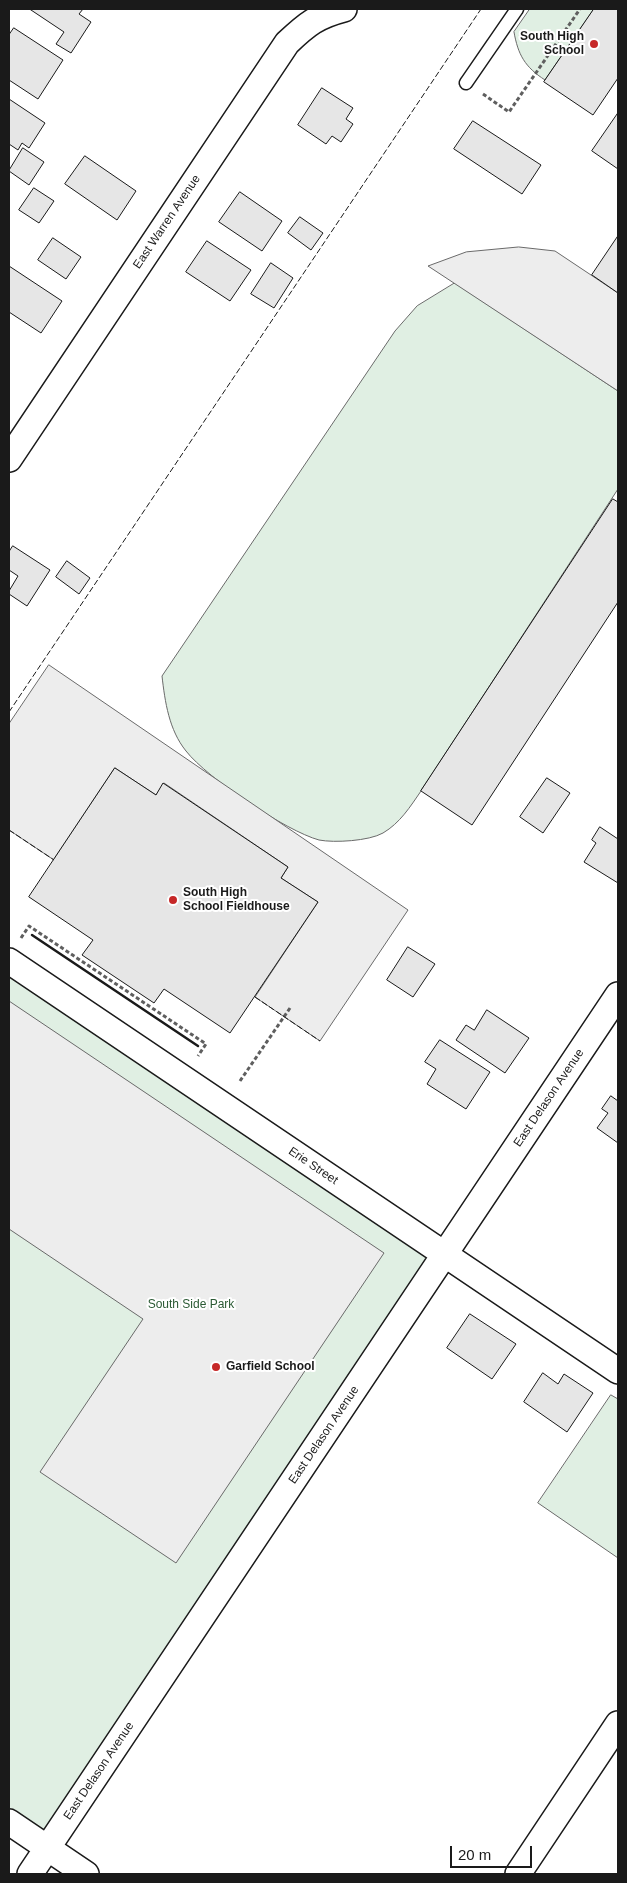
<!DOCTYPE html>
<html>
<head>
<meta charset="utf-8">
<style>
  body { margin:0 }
  #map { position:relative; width:627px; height:1883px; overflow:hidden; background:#fff; font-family:Arial,sans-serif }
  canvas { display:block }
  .frame { position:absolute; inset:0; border:10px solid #1a1a1a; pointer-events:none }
  .scale { position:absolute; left:450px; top:1846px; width:82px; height:22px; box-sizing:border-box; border:2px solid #1a1a1a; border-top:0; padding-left:6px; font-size:15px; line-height:18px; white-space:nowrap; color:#1a1a1a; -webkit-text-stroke:4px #fff; paint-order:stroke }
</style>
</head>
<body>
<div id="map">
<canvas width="627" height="1883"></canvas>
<div class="frame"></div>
<div class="scale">20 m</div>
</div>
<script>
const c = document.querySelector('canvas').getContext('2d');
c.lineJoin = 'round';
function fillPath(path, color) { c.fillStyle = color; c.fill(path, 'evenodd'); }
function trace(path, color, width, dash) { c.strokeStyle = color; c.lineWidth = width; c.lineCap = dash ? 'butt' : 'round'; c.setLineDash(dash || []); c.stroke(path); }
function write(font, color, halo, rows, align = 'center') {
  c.font = font + ' Arial,sans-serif'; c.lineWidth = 4; c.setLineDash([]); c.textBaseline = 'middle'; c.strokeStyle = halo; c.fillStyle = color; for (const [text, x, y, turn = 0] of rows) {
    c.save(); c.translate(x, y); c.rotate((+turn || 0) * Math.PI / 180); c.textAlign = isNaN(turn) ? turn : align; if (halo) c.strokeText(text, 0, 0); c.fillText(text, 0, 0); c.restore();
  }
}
const green = new Path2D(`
  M530,9H594L545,80C525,67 518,55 514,32Z
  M455,283L618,391V489L421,791C410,807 400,823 383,833C369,841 334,843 319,840C286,831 207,778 186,751C169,730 165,702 162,676L395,331L417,306Z
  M9,961L445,1255L47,1848L9,1822Z
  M611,1395L618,1399V1558L538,1503Z`);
const parking = new Path2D(`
  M519,247L555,251L618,293V391L428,266L466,252Z
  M49,665L408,910L320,1041L255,997L318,902L281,878L288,867L164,783L156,795L115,768L54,860L9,830V724Z
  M9,1001L384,1253L176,1563L40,1472L143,1319L9,1229Z`);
const building = new Path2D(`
  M32,9H83L79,14L91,22L71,53L56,44L64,32L31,10Z
  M594,9H618V78L593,115L544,82Z
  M14,28L63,60L38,99L9,80V35Z
  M322,88L353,108L346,119L353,124L341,142L332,136L326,144L298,125Z
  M9,99L45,123L29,148L22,143L18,150L9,144Z
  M618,113V169L592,151Z
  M473,121L541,165L522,194L454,149Z
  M23,148L44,162L29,185L9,171Z
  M85,156L136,191L117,220L65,184Z
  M34,188L54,201L39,223L19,210Z
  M240,192L282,221L262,251L219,222Z
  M300,217L323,233L311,250L288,233Z
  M618,236V293L592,275Z
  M53,238L81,257L66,279L38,260Z
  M207,241L251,270L230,301L186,272Z
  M271,263L293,278L274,308L251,294Z
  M9,266L62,301L41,333L9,312Z
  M613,499L618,502V602L472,825L421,791Z
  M13,546L50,570L27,606L9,594V591L18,576L9,570V552Z
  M67,561L90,578L79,594L56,577Z
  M115,768L156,795L163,783L288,867L281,878L318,902L230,1033L164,989L154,1003L82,955L93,940L29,897Z
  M547,778L570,793L543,833L520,817Z
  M600,827L618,839V883L584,862L596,843L592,840Z
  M408,947L435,964L413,997L387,980Z
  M487,1010L529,1038L505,1073L456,1040L466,1025L474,1030Z
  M440,1040L490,1072L466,1109L427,1084L436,1069L425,1062Z
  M611,1096L618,1101V1143L597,1128L608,1113L602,1109Z
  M470,1314L516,1344L492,1379L447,1348Z
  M543,1373L558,1384L564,1374L593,1393L567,1432L524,1402Z`);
const path = new Path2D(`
  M483,94L509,112L580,9
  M21,938L29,926L206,1044L198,1056
  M240,1081L290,1008`);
const service = new Path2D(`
  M466,83L517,9`);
const minor = new Path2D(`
  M9,459L287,43C307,24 317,16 344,9
  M9,961L618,1371
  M9,1822L86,1874
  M30,1874L618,995
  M518,1874L618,1724`);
const fence = new Path2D(`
  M9,712L481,9
  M9,830L54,860
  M255,997L320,1041`);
const wall = new Path2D(`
  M32,935L198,1046`);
const markers = [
  [594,44,5,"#c62828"],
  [173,900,5,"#c62828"],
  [216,1367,5,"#c62828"]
];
const poiNames = [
  ["South High",584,37,"right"],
  ["School",584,51,"right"],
  ["South High",183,893],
  ["School Fieldhouse",183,907],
  ["Garfield School",226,1367]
];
const streetNames = [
  ["East Warren Avenue",167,222,-56],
  ["East Delason Avenue",549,1098,-56],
  ["Erie Street",313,1166,34],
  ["East Delason Avenue",324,1435,-56],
  ["East Delason Avenue",99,1771,-56]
];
const parkNames = [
  ["South Side Park",191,1305]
];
fillPath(green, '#e0efe3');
trace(green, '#6a6a6a', 1);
fillPath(parking, '#ededed');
trace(parking, '#6a6a6a', 1);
fillPath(building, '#e6e6e6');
trace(building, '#1a1a1a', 1);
trace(service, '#1a1a1a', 15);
trace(minor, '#1a1a1a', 28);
trace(path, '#5f5f5f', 3, [4, 2.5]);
trace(service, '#fff', 12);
trace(minor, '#fff', 25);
trace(fence, '#1a1a1a', 1, [6, 2.5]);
trace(wall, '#1a1a1a', 2.5);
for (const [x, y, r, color] of markers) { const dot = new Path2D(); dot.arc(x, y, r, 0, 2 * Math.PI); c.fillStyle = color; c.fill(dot); trace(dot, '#fff', 2); }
write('bold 12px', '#1a1a1a', '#fff', poiNames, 'left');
write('12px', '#1a1a1a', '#fff', streetNames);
write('12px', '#2b5a34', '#fff', parkNames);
</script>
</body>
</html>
